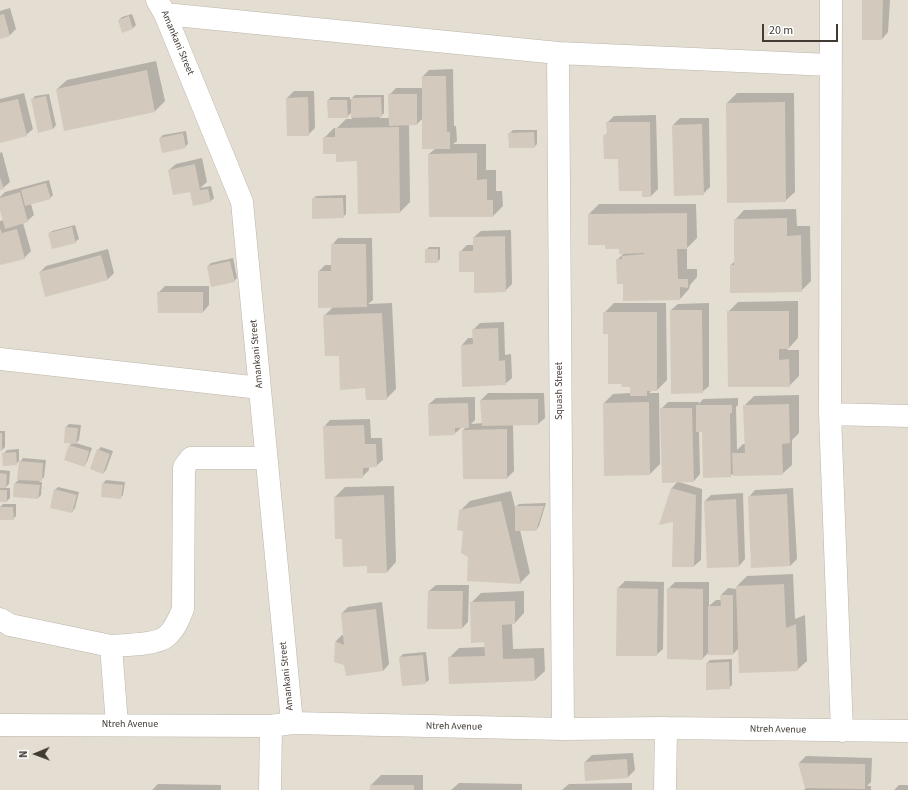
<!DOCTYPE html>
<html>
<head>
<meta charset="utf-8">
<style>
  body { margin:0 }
  #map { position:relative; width:908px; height:790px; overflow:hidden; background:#f0ebe3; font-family:"Source Sans 3",sans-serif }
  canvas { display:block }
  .north { position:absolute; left:16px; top:734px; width:40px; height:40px; -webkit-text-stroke:3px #fff; paint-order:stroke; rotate:269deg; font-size:11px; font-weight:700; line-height:16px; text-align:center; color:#413b34 }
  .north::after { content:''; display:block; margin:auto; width:14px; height:18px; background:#413b34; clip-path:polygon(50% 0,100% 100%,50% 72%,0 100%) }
  .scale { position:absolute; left:762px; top:24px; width:76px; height:18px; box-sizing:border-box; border:2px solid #413b34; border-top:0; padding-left:5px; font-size:12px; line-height:14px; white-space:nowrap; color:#413b34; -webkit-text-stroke:3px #fff; paint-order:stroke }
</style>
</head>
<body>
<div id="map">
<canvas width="908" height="790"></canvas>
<div class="north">N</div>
<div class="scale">20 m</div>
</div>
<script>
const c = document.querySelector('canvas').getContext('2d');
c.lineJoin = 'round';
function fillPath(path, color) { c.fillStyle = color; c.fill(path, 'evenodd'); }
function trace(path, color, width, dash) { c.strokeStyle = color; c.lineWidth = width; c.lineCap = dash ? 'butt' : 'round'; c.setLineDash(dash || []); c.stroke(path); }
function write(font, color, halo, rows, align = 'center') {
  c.font = font + ' "Source Sans 3",sans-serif'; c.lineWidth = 3.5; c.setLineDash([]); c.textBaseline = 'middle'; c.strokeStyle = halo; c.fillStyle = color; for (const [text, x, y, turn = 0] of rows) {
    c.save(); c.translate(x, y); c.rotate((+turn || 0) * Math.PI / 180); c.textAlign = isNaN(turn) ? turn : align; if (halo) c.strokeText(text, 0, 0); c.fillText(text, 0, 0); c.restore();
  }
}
const residential = new Path2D(`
  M0,0H908V790H0Z`);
const shadow = new Path2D(`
  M863,0H890L888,32L882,39Z
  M10,8L16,29L10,35L0,38V11Z
  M132,14L136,25L133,28L119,20L122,17Z
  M156,61L165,101L155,111L65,130L57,89L67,80Z
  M453,69L454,126H456L457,141L453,144H486V170H496V191H502L503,206L493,216L429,154L436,148L423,118L417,124H409L410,202L400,212L359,213L358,160L337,153L324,138L334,128H337L346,119H352V112L347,117L328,100L331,97H350V100L355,95H384V113L379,118H390L389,95L396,88H423V76L429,70Z
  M294,91H314L315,128L308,135L287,98Z
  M24,93L33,129L26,135L0,142V99Z
  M737,93H794L795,192L785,201L727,103Z
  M49,94L56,125L53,129L32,100L35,96Z
  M656,115L658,189L651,196L643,190L604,136L608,133L607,123L614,116Z
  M680,118H709L710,187L703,194L673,125Z
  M513,130H537V144L534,147L510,133Z
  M186,131L188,144L185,147L160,138L163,135Z
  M2,152L10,182L3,188L0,189V153Z
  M202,158L207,182L200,188L211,186L214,198L211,201L192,193L169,170L176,164Z
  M49,180L53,195L50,198L31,204L34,215L27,221L23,223L31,251L24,258L0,264V221L4,220L0,207V197L5,192Z
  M346,195V214L343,217L313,199L316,196Z
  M599,204H696L697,238L687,248V269H697V277L690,285L689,289L680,299L624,283L617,260L624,253L620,248L606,244L589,214Z
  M796,209L797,226H810L811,281L801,291L731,265L735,261V220L744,210Z
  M75,225L79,239L75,242L49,234L52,231Z
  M511,230L512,284L505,291L475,271L460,252L467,245H474V237L481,231Z
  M338,238H372L373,300L368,304L392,303L396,389L386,399L366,387L340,354L324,316L333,307L319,271L325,265H332V245Z
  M429,247H440V259L437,262L426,250Z
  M108,249L114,273L108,279L40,272L46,266Z
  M233,258L237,278L234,281L208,266L211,263Z
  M165,286H209V305L203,312L158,293Z
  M798,301V338L787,350H799V376L789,386L728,312L738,302Z
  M614,303H666L667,380L657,390H652L649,393H659L660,464L650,474L604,403L613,394L631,393L630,386L609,333L604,313Z
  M709,303V386L702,392L671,310L678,304Z
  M504,322L505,355L511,354L512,378L505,384L462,345L468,338H474V329L480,323Z
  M488,393H544L545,418L538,424H513L514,471L507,478L463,430L466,427L461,428L454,434L429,404L436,398L475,397V420L471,424L483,423L481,400Z
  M799,395V433L792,440V465L782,474L734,473L730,476L703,431H699L700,474L694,481L679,482L702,489L701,560L694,566L674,521L661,524L672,488L678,481L661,409L668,402H699V404L703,399L738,398V405L736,407L737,450L743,444H746L744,406L754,396Z
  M370,419L371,438H382L383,460L376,466L369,467V470L362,477L324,427L330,420Z
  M69,424L81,425L79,440L76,443L92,448L87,462L84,466L65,459L70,445L72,443L66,427Z
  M0,431H5V447L2,450H0Z
  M101,447L113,451L106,470L103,473L98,450Z
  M19,449V461L16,464L4,453L7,450Z
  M23,458L46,460L44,477L39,482H42L41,495L38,498L15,483L20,479V462Z
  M0,470L10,471L9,484L5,488H10V498L7,501H0Z
  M106,480L125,482L123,495L120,498L103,483Z
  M394,486L396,562L387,572L368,565L343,538L335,497L345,487Z
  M58,487L79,492L75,508L72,512L55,490Z
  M793,488L797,559L790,566L749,497L755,490Z
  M511,491L515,507L519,504L546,503L539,526L536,530H520L530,573L520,583L469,556L460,511L470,501Z
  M743,493L745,559L739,566L705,501L711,495Z
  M3,504H16V516L13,519L0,507Z
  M793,574L795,619L805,615L807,661L797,670L739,648L733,654L709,652L702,659L668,589L675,582H709V606L716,600H721V595L728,588L737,589V586L747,576Z
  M625,581L664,582L663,649L656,655H617L618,588Z
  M436,585H469L468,622L462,628L429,591Z
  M524,591V613L515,623H512L513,649L544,648L545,671L535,680L449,658L459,648L485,647V641L471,603L481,593Z
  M382,602L389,664L383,671L335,661L336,641L342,635L344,636L342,613L348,607Z
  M426,652L429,680L425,683L400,657L403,654Z
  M732,659V685L729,688L707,663L710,660Z
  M633,753L635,770L628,777L585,762L592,755Z
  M806,756L872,758L871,782L867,786H871V790H804L806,788L799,763Z
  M381,775H423V790H371V785Z
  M459,783L522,784V790H451Z
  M632,783V790H562L569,784Z
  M158,784L221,785V790H152Z
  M899,785H908V790H894Z`);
const building = new Path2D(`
  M862,0H883L882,40H862Z
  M4,14L10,36L0,39V15Z
  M129,16L133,29L122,33L118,20Z
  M147,70L155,112L64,131L56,89Z
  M422,76H446L447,132H450V149H422Z
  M388,94H417V125L389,126Z
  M46,96L53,129L38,133L31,99Z
  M308,97L309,136H287L286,98Z
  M381,97L382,117L351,118V98Z
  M18,99L27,136L0,143V103Z
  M327,100H347L348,118H328Z
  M785,102L786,202L727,203L726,103Z
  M606,122H650L651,197H642V191H619L618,159H604L603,135H607Z
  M702,124L704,195L674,196L672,125Z
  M399,127L400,213L358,214L357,161L336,162V154H323V137H335V128Z
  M534,132L535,148H509L508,133Z
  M183,133L186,148L162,153L159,138Z
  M477,153V180L487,179V200H493V217H429L428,154Z
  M195,164L200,190L194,191L208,189L211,202L193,206L190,192L173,195L168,170Z
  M0,177L4,189L0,190Z
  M46,183L51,199L25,206L21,190Z
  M20,192L28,222L5,229L0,210V198Z
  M312,198H343L344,218L312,219Z
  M687,213V249H677L678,279H688V288L680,287V300L623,301V284H617L616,259H622V256L644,254V253L619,254V249H605V245H588V214Z
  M787,218V236L801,235L802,292L730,293V265H734V219Z
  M72,227L76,243L52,249L48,233Z
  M0,228L2,233L17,229L25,259L0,265Z
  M505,236L506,292L474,293V272H459V251H473V237Z
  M331,244H366L367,307L318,308V271H331Z
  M425,249H438V263H425Z
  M101,255L108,280L45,297L39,272Z
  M230,261L235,282L211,287L207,266Z
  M157,292H203V313H158Z
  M670,310H702L703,393L671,394Z
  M727,311H789V349H779V360L789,359L790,387H728Z
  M603,312H657V391H647V396H630V387H622L621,384H608V334H603Z
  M382,313L387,400H366L365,388L340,390L339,356H325L323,315Z
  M498,328L499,361L505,360L506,385L462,387L461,345L473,344L472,329Z
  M538,399V425L482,426L480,400Z
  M649,402L650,475L604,476L603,403Z
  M468,403L469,428H455V435L429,436L428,404Z
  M789,404L790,443L782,444L783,475L733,476L732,453H745L743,405Z
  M696,405H732V413H730L731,477L703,478L702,432H696Z
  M660,408H692L694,482L662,483Z
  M364,425L365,444H376L377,467L363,468V478L325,479L323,426Z
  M65,427L78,428L76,444L64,443Z
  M507,429V479H463L462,430Z
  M0,433H2V451H0Z
  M69,445L89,451L85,467L64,460Z
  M97,449L110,454L103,474L90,469Z
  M16,452L17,465L3,466L2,453Z
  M19,461L43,463L42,481L17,480Z
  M0,473L7,474L6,488H0Z
  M14,483L40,485L38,499L13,497Z
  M102,483L123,485L121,499L101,497Z
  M671,488L696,495L694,567H672L673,522L659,525Z
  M54,489L77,495L72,513L50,508Z
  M0,490H7V502H0Z
  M787,494L790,566L751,568L748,496Z
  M384,495L387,573H367V566L343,567L342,539H335L334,497Z
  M736,499L739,567L707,568L704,501Z
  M501,501L521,584L467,581L468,557L461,553L463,531L457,530L459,510Z
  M515,506H544L536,531H515Z
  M0,507H13L14,520H0Z
  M784,584L786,628L796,624L798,671L739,673L736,586Z
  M617,588L658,589L657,656H616Z
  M667,588L703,589V660L667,659Z
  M428,591H463L462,629H427Z
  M720,595H733V655H708V606H721Z
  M515,601V624L502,625L503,659L534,658L535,681L449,684L448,657L485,656L484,642L471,643L470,602Z
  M376,609L383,671L346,676L344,665L334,662L335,641L344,645L341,613Z
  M423,655L426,684L402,686L399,657Z
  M729,662L730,689L706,690V663Z
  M627,759L628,778L585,781L584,762Z
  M798,763L865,764V789L805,788Z
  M370,785H414V790H370Z`);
const minor = new Path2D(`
  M157,0L165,14L242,202L292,723
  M831,0L830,414L842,731
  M165,14L558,53L830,65
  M558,53L563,729
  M0,359L260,388
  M830,414L908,416
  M0,619L10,625L111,646L117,725
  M111,646C124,645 157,645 167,636C175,629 179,619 183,609L184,467L191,458H265
  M0,725L271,726L292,723L563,729L666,728L908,731
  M270,790L271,726
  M665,790L666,728`);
const streetNames = [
  ["Amankani Street",177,43,67],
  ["Amankani Street",257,354,-95],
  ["Squash Street",560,391,-90],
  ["Amankani Street",287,676,-96],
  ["Ntreh Avenue",130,725],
  ["Ntreh Avenue",454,727,1],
  ["Ntreh Avenue",778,730,1]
];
fillPath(residential, '#e3ddd2');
fillPath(shadow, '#0003');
fillPath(building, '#d3c9bd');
trace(minor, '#bdb5aa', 23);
trace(minor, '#fff', 22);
write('10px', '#413b34', '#fff', streetNames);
</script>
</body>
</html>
